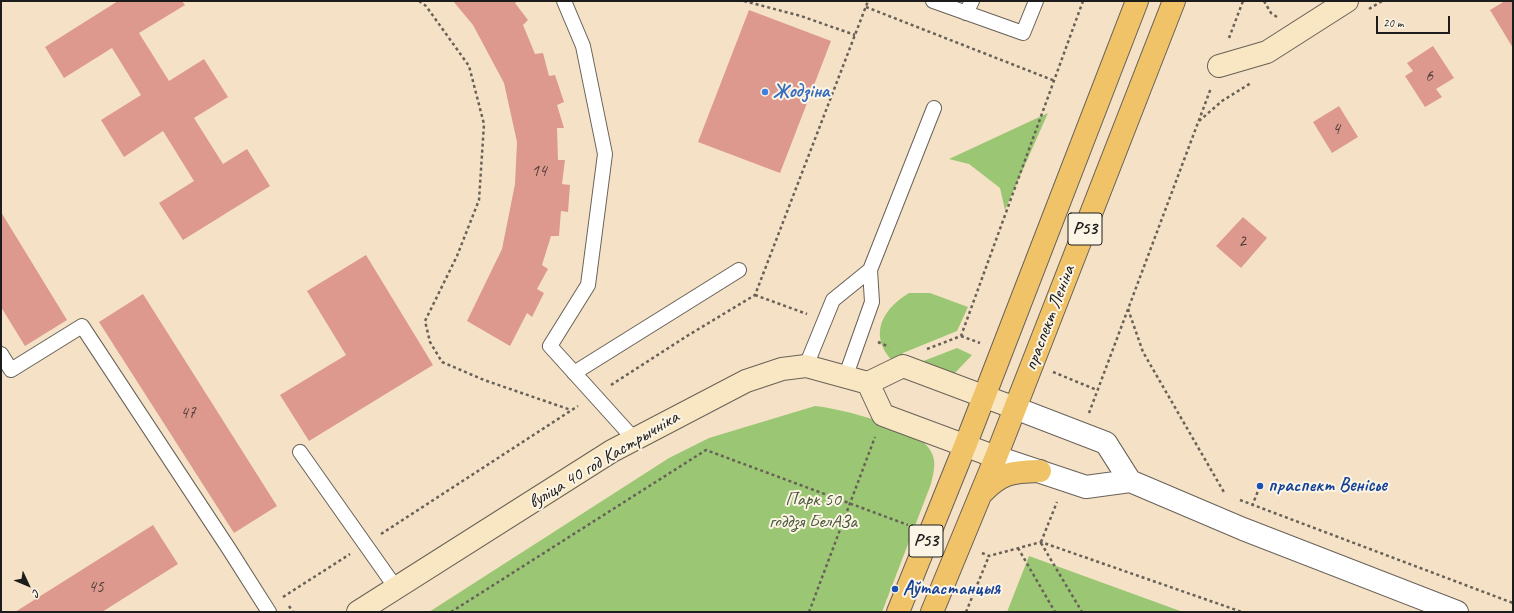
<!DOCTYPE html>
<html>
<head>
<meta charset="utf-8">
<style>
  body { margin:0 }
  #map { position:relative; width:1514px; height:613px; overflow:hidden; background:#f5e2c6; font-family:Caveat,sans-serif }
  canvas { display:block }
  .frame { position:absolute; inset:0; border:2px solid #1c1c1c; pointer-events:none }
  .north { position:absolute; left:8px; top:565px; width:40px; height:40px; -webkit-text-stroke:3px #fcf5e5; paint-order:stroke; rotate:134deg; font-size:11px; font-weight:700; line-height:16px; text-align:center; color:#1c1c1c }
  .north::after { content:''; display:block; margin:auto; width:14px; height:18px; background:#1c1c1c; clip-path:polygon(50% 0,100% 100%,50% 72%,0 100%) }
  .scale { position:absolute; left:1376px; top:16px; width:74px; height:18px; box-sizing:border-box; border:2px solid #1c1c1c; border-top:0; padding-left:5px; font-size:12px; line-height:14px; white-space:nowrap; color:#1c1c1c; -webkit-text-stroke:3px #fcf5e5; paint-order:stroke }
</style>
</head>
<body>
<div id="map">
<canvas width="1514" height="613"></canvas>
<div class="frame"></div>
<div class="north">С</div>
<div class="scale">20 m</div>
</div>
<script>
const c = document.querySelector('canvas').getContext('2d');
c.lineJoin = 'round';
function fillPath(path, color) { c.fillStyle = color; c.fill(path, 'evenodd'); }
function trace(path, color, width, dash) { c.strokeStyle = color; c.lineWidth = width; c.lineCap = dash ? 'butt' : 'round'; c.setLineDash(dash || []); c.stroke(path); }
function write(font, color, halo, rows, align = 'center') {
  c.font = font + ' Caveat,sans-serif'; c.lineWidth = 4; c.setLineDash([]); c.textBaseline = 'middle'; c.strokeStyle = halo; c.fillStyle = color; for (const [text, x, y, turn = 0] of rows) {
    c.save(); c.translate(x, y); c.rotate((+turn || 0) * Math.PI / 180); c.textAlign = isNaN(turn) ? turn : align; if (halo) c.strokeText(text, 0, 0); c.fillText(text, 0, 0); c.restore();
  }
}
const green = new Path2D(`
  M1048,113L1005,210L1000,188L969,164L949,159Z
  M909,293H930L968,307L957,331L903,353L898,366C867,340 879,311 909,293Z
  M957,348L972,355L954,374L913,365Z
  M815,406C838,408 892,423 912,434C920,438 931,448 933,456C936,465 933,475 931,484L882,612H429L669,458L709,438Z
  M1029,556L1183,612H1007Z`);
const building = new Path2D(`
  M118,1H182L185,5L139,33L169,81L204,59L228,97L194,118L223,164L247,149L270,186L183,240L159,203L194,181L163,131L124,157L101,120L141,95L112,48L64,78L45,47Z
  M453,1H518L515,3L528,20L523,25L535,54L543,53L549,76L555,75L564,102L557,105L564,128H557L558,160H565L562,184L570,185L568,212L561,211L559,236H551L542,265L548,269L537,289L544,293L532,317L527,313L510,346L467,321L502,249L515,184L517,142L504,83L473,25Z
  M1505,1H1513V48L1490,10Z
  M749,10L831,41L780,173L698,142Z
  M1433,46L1454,78L1436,89L1442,97L1425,107L1405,76L1413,71L1407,63Z
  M1339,106L1358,137L1332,153L1313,122Z
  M1,212L67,320L25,346L1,307Z
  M1243,217L1267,238L1241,268L1216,246Z
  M366,255L433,365L309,441L280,395L346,355L307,291Z
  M143,294L277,506L234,533L99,322Z
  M153,525L178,564L102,612H15Z`);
const path = new Path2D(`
  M419,1L426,6L469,66L484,124L479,200L457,256L425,321L430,342L442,362L484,380L571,410
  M744,1L801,16L855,35
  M1264,1L1271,13L1277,17
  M866,7L1055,81
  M1369,9L1382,1
  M1229,38L1243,1
  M1199,121L1222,101L1251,83
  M755,295L807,314
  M1128,309L1143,352L1225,494
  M961,336L980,343
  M878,342L889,347
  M927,349L961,336L1083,1
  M1053,372L1097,390
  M611,385L687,336L755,295L868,1
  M1089,413L1211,88
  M1240,500L1513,603
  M1252,506L1260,486
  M381,534L578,406
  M1041,542L1057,502
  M1041,543L1082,612
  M1018,548L1055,612
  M982,553L989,556L1041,542L1242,612
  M283,597L350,554
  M289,606L293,612
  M451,612L706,450L908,525
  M809,612L875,437
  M966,612L989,556`);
const service = new Path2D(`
  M564,1L583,46L605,154L588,285L550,346L634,439
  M933,1L1023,33L1036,1
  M966,13L972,1
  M1,354L11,370L82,326L229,549L269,612
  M806,366L833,300L870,270
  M574,373L739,270
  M845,378L872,302L870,270L934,108
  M300,452L396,588`);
const tertiary = new Path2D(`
  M1015,408L1106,443L1130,481
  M996,457L1086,487L1130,481L1243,529L1457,612`);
const secondary = new Path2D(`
  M1219,66L1267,52L1347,1
  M868,383L883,415L996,457
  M358,612L612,451L746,381L782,369L806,366L868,383L903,366L1015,408`);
const primary = new Path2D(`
  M983,492C1002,472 1013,472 1040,471
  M898,612L965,446L1137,1
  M932,612L996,457L1174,1`);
const markers = [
  [765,92,4,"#3f7fe0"],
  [1260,486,4,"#1a4fb4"],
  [895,589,4,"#1a4fb4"]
];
const numberNames = [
  ["6",1429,77],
  ["4",1336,130],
  ["14",539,172],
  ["2",1242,242],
  ["47",188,414],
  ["45",96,588]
];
const shields = [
  [1085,229,34],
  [926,541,34]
];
const shieldNames = [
  ["Р53",1085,229],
  ["Р53",926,541]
];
const shopNames = [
  ["Жодзіна",773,92]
];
const streetNames = [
  ["праспект Леніна",1050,318,-69],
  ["вуліца 40 год Кастрычніка",604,460,-31]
];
const transitNames = [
  ["праспект Венісье",1268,486],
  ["Аўтастанцыя",903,589]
];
const parkNames = [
  ["Парк 50",813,500],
  ["годдзя БелАЗа",813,522]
];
fillPath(green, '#9bc774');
fillPath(building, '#dd998d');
trace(service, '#686158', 16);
trace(tertiary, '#686158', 24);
trace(secondary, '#686158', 24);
trace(primary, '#686158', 24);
trace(path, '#686158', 2.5, [3, 3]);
trace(service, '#fff', 14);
trace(tertiary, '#fff', 22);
trace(secondary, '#f9e7c3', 22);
trace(primary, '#f0c369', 22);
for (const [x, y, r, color] of markers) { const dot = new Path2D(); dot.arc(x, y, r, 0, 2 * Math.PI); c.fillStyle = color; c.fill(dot); trace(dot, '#fcf5e5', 1.5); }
write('17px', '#4c3b38', null, numberNames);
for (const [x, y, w] of shields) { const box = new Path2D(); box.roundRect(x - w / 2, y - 16, w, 32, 3); c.fillStyle = '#fcf5e5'; c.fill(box); trace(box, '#1c1c1c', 1); }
write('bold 18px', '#1c1c1c', null, shieldNames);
write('bold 19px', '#366cbe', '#fcf5e5', shopNames, 'left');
write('19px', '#1c1c1c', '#fcf5e5', streetNames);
write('bold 19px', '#164399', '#fcf5e5', transitNames, 'left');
write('19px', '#48583b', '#fcf5e5', parkNames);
</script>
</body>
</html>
